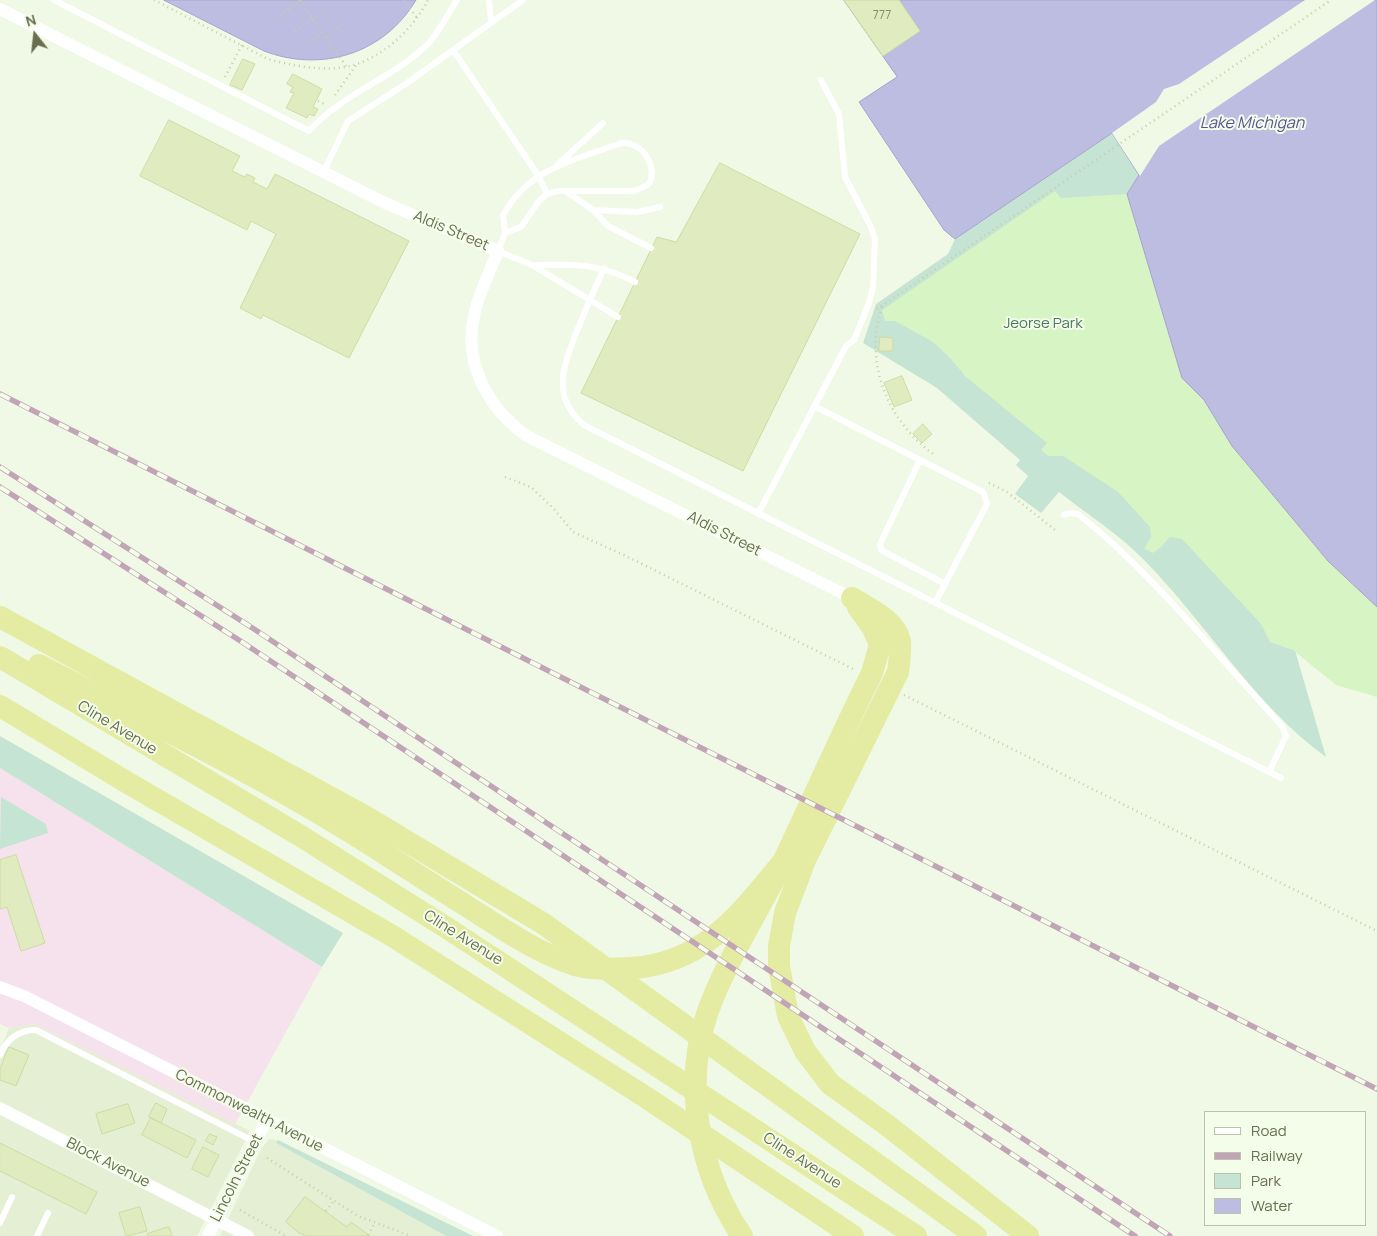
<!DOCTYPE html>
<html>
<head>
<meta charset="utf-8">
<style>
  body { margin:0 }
  #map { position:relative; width:1377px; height:1236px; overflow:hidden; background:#f0f9e5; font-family:Manrope,sans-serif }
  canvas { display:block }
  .legend { position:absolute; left:1204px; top:1111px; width:162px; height:115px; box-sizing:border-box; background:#f4fcea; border:1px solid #bcc3ac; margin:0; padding:6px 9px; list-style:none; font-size:15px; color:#686e4e }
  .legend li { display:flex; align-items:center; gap:10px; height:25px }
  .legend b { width:25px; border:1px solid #bcc3ac }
  .north { position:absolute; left:10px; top:10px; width:50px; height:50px; -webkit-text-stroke:4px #f4fcea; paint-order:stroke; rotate:344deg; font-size:14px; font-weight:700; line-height:20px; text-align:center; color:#686e4e }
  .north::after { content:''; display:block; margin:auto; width:18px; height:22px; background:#686e4e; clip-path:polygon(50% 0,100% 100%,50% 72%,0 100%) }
</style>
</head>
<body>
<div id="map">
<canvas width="1377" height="1236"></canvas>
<ul class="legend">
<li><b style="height:6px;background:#fff"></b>Road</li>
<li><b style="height:6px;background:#c1a5b6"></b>Railway</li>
<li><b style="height:14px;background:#c5e4d3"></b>Park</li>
<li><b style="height:14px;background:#bcbde0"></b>Water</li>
</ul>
<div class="north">N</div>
</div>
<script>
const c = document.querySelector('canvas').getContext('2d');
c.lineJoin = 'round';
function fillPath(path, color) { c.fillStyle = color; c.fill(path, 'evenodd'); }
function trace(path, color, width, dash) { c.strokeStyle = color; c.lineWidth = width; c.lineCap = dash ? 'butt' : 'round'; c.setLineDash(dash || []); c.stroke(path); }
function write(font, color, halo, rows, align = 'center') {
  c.font = font + ' Manrope,sans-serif'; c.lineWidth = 4; c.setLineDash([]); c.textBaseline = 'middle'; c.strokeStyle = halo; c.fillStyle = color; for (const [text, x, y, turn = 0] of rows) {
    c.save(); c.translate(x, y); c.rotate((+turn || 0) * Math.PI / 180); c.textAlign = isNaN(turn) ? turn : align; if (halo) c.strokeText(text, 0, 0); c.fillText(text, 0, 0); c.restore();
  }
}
const residential = new Path2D(`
  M35,1024L250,1131L197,1236H0V1050L9,1028Z
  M269,1139L278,1140L276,1143L446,1236H220L261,1149Z`);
const education = new Path2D(`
  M0,768L322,967L235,1124L35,1024L9,1028L0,1024Z`);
const green = new Path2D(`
  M1112,133L1140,176L1238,454L1326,757C1254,705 1207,624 1145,561C1120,535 1087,514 1059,492L1041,513L1015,494L1028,476L1016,465L1020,460L937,388L863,343L876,304L948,254L955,239Z
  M0,736L343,933L322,967L0,768Z
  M1,797L46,824L48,833L0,849Z
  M278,1140L473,1236H446L276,1143Z`);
const sand = new Path2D(`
  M1055,191L1061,198L1127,194L1182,378L1204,400L1232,446L1328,561L1377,607V697L1336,685L1293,650L1270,642L1261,624L1182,539L1170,537L1161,547L1153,553L1144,549L1151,537L1150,527L1118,492L1063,456H1048L1041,450L1047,443L966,377L951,359L933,342L895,321H885L882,310Z`);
const water = new Path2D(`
  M164,0H416C384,54 321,73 264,51Z
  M844,0H1377V607L1328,561L1232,446L1204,400L1182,378L1127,194L1139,175L1112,133L955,239L944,230L859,102L897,77Z`);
const pier = new Path2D(`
  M1305,0H1375L1159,146L1140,176L1112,133L1156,102L1164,89L1179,84Z`);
const building = new Path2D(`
  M844,0H899L920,31L883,56Z
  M243,59L255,64L242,90L230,85Z
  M293,74L322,89L313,107L318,109L314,116L309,114L307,118L286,108L294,93L290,92L293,87L287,84Z
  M169,120L240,156L232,171L245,177L247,174L255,178L253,182L267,189L275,174L409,241L349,358L263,315L261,319L240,308L276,234L251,221L247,230L140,176Z
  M720,163L860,234L743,471L581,393L657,237L676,242Z
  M880,337L893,338V351H879Z
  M902,376L912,400L894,407L884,383Z
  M923,424L932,434L922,443L913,434Z
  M16,855L45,943L21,951L7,907L0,909V860Z
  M9,1047L29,1055L16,1086L0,1080V1069Z
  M156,1103L167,1109L161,1123L149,1117Z
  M128,1104L135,1123L102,1134L96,1114Z
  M151,1118L196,1140L187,1158L142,1135Z
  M210,1134L217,1137L213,1145L206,1141Z
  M0,1143L97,1192L86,1214L0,1171Z
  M203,1147L219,1155L208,1177L192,1169Z
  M305,1197L347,1227L351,1222L370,1236H306L299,1233L286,1222Z
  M140,1207L147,1231L126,1236L119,1213Z
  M169,1227L172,1236H148L147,1234Z`);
const path = new Path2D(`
  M154,0L268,59C289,65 316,70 338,68C375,65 412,32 428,0
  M299,0L346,66
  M404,0L417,18
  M276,18L302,0
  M295,31L330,8
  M326,37L343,25
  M310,42L323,34
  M225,77L242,45
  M335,95L357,64
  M318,101L324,104
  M882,307C863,362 888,423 935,455
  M877,309L1331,0
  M505,477L531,487L554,509L573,532L626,556L855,670
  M989,483L1007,492L1055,530
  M904,695L1377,931
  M267,1158L358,1216L411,1236
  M240,1210L286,1236
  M326,1211L333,1202
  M368,1235L375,1223`);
const service = new Path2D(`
  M54,0L309,131C342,94 391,79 427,45C439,32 448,14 457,0
  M489,0L491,21
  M453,50L538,175L547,194
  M557,165L603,123
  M323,173L348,121L407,83L523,0
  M567,192L593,210L608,226L651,248
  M593,210L637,212L660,207
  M505,233L521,227L539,201L547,194L557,191H634L648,185C660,168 641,140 621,143C573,161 530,167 503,215L505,233L498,251L532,265L618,317
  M533,265C573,264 599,263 635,282
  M604,268C594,290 585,311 576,333C563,367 551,397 584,425L1281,778
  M814,406L983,492L987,504L935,603
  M920,460L880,544L881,550L945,584
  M758,514L846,346L854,340L869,303L873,287L875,240L871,227L845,177L839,114L821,80
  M1064,515L1070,513L1078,514C1155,575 1215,654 1282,726L1286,736L1269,772
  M0,1055C7,1039 19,1030 36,1030L255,1142
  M0,1223L12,1197
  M37,1236L48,1213`);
const minor = new Path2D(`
  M0,9L385,203L498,251C490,272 478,294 474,316C463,364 489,409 527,436L852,598
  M0,987L24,996L497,1236
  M0,1108L248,1236
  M208,1236L266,1121`);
const motorway = new Path2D(`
  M852,598C868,608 896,620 900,641C901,651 899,663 898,672L805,860L785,913L779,946V966L788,1016L805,1051L830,1084L883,1122L1028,1236
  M0,617L368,818L544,924L976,1236
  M0,657L299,835L447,928L916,1236
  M39,665C127,711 217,754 303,804C360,836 413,873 468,907C501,928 537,953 575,965C592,970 613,969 631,968C703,964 740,914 782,863
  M0,706L128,783L394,937L647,1098L853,1236
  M742,1236C699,1173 682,1084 708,1011C727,959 759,911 783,862C813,799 841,735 872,673L880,645L873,628L858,607`);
const rail = new Path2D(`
  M0,394L1377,1089
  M0,467L251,627L1170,1236
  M0,487L242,642L1135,1236`);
const numberNames = [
  ["777",882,16]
];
const streetNames = [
  ["Aldis Street",451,231,23],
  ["Aldis Street",724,534,27],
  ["Cline Avenue",117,728,31],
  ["Cline Avenue",463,938,32],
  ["Commonwealth Avenue",249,1111,27],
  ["Cline Avenue",802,1161,33],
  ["Block Avenue",108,1163,27],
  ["Lincoln Street",237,1178,-63]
];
const parkNames = [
  ["Jeorse Park",1043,324]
];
const waterNames = [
  ["Lake Michigan",1252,124]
];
fillPath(residential, '#e5efd4');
fillPath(education, '#f5e2ec');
fillPath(green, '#c5e4d3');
fillPath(sand, '#d6f4c4');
fillPath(water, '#bcbde0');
trace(water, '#a4a4d0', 1);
fillPath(pier, '#f0f9e5');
fillPath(building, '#e1ebc0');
trace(building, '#cfdba3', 1);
trace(path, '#c5cfa4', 2.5, [1, 4]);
trace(service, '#fff', 6);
trace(minor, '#fff', 12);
trace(motorway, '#e4eba3', 22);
trace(rail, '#c1a5b6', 5.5);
trace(rail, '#f4fcea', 4, [11]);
write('12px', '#868d6a', null, numberNames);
write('15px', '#686e4e', '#f4fcea', streetNames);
write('15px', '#4a7863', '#f4fcea', parkNames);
write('italic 16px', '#555592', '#f4fcea', waterNames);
</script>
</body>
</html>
